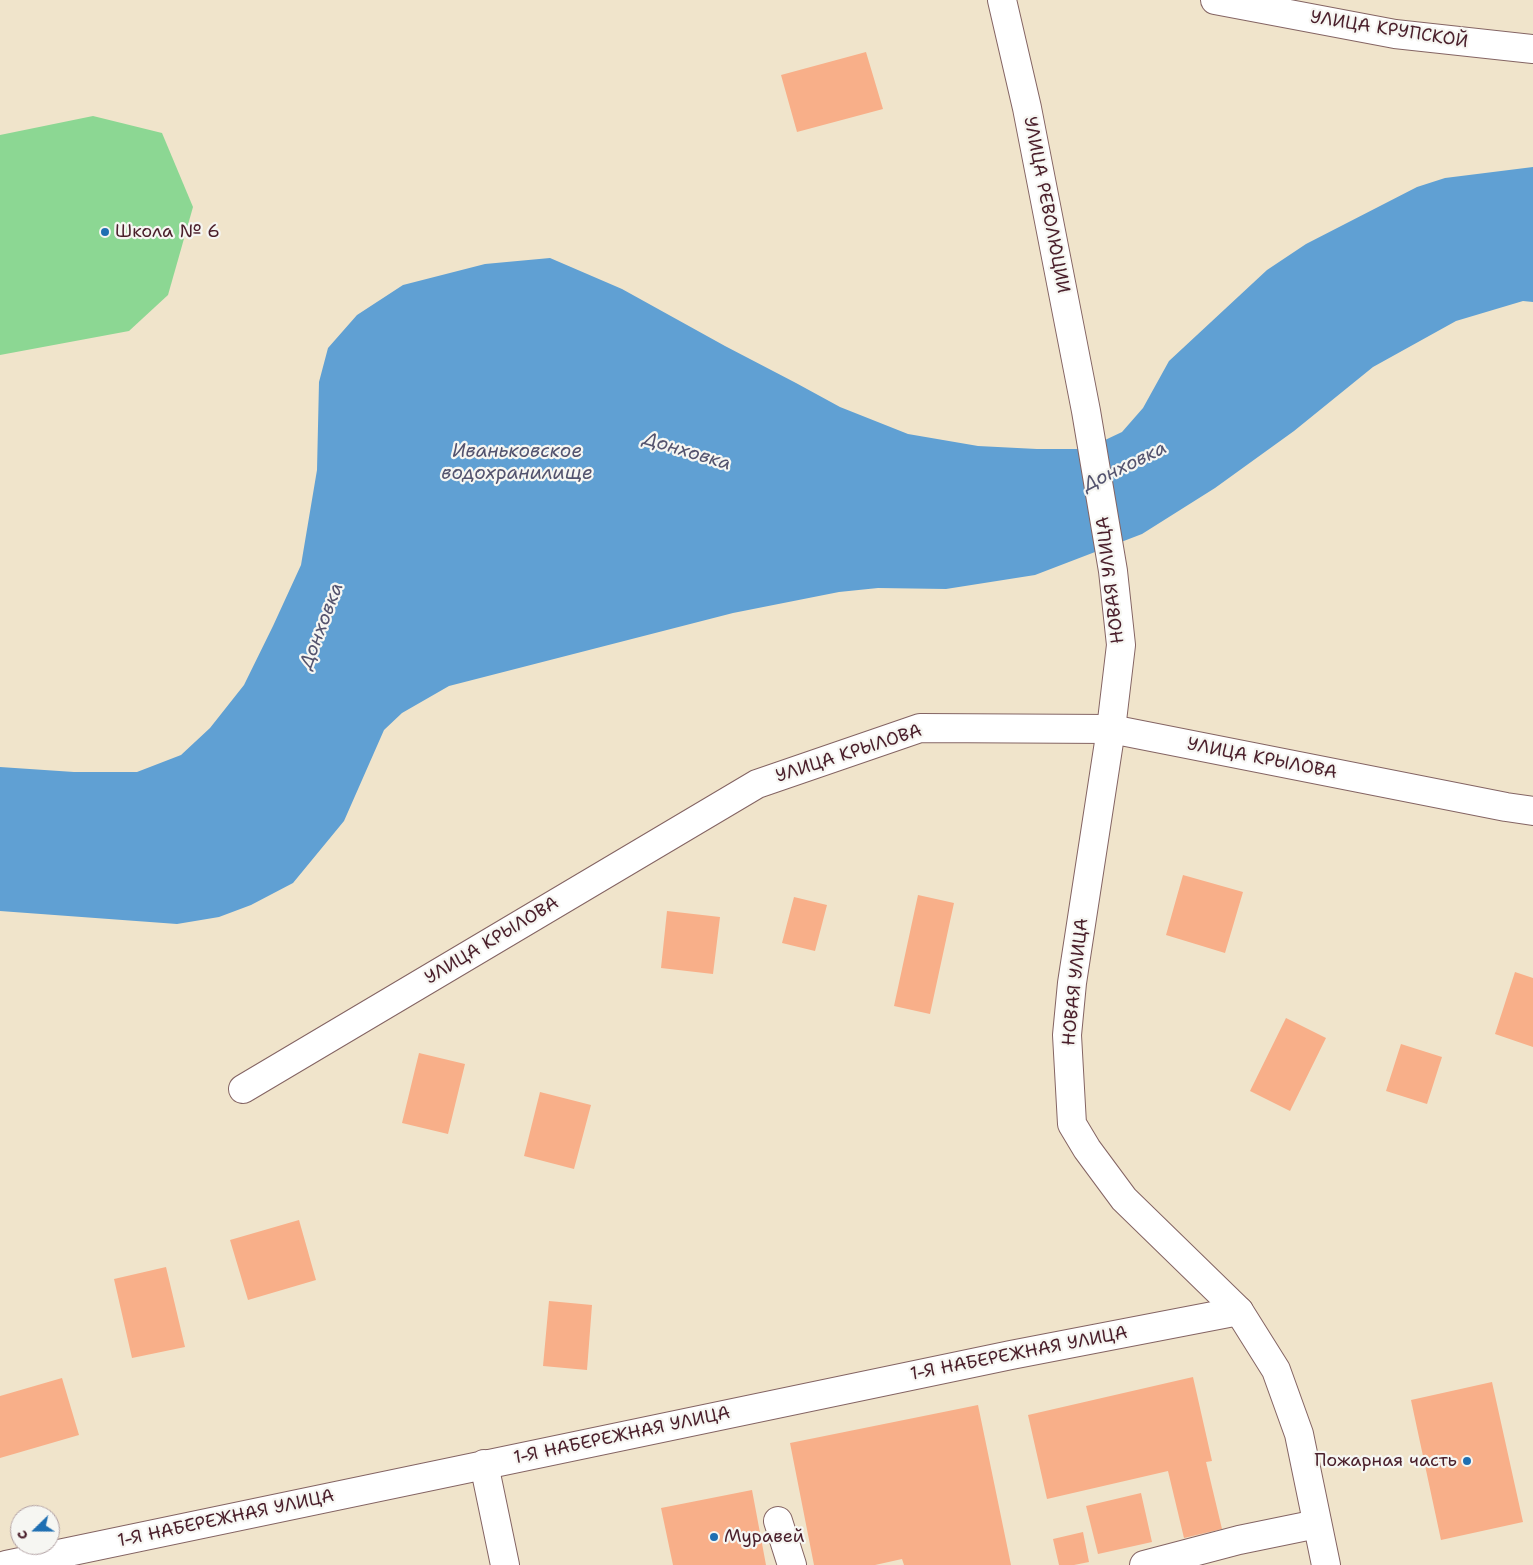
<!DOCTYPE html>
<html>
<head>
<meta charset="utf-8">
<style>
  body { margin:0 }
  #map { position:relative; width:1533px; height:1565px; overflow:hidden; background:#f0e4cb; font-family:"Shantell Sans",sans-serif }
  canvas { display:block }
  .north { position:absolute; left:10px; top:1505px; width:50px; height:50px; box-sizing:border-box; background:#f6f6f2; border:1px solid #b1a0a2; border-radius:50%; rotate:248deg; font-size:14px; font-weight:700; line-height:20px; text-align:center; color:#4a1f2b }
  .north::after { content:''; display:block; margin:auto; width:18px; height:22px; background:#1f6fb2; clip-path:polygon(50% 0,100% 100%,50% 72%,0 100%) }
</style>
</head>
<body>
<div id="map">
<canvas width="1533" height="1565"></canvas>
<div class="north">С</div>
</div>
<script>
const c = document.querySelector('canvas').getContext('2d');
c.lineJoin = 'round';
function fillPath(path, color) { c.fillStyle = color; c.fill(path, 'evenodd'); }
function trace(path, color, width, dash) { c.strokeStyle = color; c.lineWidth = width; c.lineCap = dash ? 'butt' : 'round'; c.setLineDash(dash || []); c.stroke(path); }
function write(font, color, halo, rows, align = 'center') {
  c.font = font + ' "Shantell Sans",sans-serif'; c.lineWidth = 4.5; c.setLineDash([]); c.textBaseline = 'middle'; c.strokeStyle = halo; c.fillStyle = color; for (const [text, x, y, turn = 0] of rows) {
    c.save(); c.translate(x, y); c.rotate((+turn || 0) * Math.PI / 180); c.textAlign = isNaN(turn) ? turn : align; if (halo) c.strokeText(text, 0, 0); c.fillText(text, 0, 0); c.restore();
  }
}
const green = new Path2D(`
  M93,116L162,133L193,207L168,295L129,331L0,355V135Z`);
const water = new Path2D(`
  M1533,167V302L1523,301L1456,321L1373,367L1294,431L1215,488L1142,534L1035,575L946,589L878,588L839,592L733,613L449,686L402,713L384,730L344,821L293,883L251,905L219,917L177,924L0,911V767L74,772H137L181,755L210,728L244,685L273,626L301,565L317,470L319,382L328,348L357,315L403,285L485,264L550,258L622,289L725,346L796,383L840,407L908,434L978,446L1037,449H1086L1122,432L1143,408L1169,361L1267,270L1306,244L1417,187L1445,178Z`);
const building = new Path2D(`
  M866,52L883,109L797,132L781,75Z
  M1183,875L1243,892L1225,953L1166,935Z
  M918,895L954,903L930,1014L894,1006Z
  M794,897L827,905L815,951L782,943Z
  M667,911L720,917L713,974L661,968Z
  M1515,972L1533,978V1047L1495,1034Z
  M1286,1018L1326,1038L1290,1111L1250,1091Z
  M1401,1044L1442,1057L1427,1104L1386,1091Z
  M419,1053L465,1064L448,1134L402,1123Z
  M540,1092L591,1105L574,1169L524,1156Z
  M299,1220L316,1280L248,1300L230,1240Z
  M166,1267L185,1347L132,1358L114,1279Z
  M549,1301L592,1305L587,1370L543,1366Z
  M1193,1377L1212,1461L1206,1462L1222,1529L1184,1538L1168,1471L1047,1499L1028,1415Z
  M62,1378L79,1435L0,1458V1396Z
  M1492,1382L1523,1522L1441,1540L1411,1400Z
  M978,1405L1011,1565H904L902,1559L875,1565H814L790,1443Z
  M752,1490L766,1565H673L661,1508Z
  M1141,1493L1152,1542L1098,1554L1086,1506Z
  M1083,1532L1089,1562L1074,1565H1059L1053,1539Z`);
const minor = new Path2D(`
  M1215,0L1395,34L1533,49
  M243,1089L757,784L920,728L1111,729L1506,807L1533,811
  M484,1464L505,1565
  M778,1521L792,1565
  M6,1565L1011,1355L1239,1311
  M1144,1565L1239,1540L1317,1524`);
const major = new Path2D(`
  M1002,0L1027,108L1086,411L1113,571L1121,645L1111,729L1072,983L1067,1035L1072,1124L1087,1149L1124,1199L1239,1311L1276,1370L1299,1434L1326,1565`);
const markers = [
  [105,232,5,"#1f6fb2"],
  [1467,1461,5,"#1f6fb2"],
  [714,1537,5,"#1f6fb2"]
];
const streetNames = [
  ["УЛИЦА КРУПСКОЙ",1389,30,9],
  ["УЛИЦА РЕВОЛЮЦИИ",1046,205,79],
  ["НОВАЯ УЛИЦА",1111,580,-97],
  ["УЛИЦА КРЫЛОВА",849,754,-18],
  ["УЛИЦА КРЫЛОВА",1262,759,11],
  ["УЛИЦА КРЫЛОВА",492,941,-31],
  ["НОВАЯ УЛИЦА",1076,982,-84],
  ["1-Я НАБЕРЕЖНАЯ УЛИЦА",1019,1354,-11],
  ["1-Я НАБЕРЕЖНАЯ УЛИЦА",622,1436,-12],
  ["1-Я НАБЕРЕЖНАЯ УЛИЦА",226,1519,-12]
];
const poiNames = [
  ["Школа № 6",115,232],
  ["Пожарная часть",1457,1461,"right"],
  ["Муравей",724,1537]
];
const waterNames = [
  ["Иваньковское",517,452],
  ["водохранилище",517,474],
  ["Донховка",687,452,17],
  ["Донховка",1125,467,-26],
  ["Донховка",322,626,-69]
];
fillPath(green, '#8cd793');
fillPath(water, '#60a0d3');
fillPath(building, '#f8af89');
trace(minor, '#846463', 30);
trace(major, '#846463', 30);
trace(minor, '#fff', 28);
trace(major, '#fff', 28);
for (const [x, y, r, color] of markers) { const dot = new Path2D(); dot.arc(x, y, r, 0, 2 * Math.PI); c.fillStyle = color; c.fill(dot); trace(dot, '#f6f6f2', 2); }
write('18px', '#4a1f2b', '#f6f6f2', streetNames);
write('18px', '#4a1f2b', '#f6f6f2', poiNames, 'left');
write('italic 19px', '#53536e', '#f6f6f2', waterNames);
</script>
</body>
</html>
